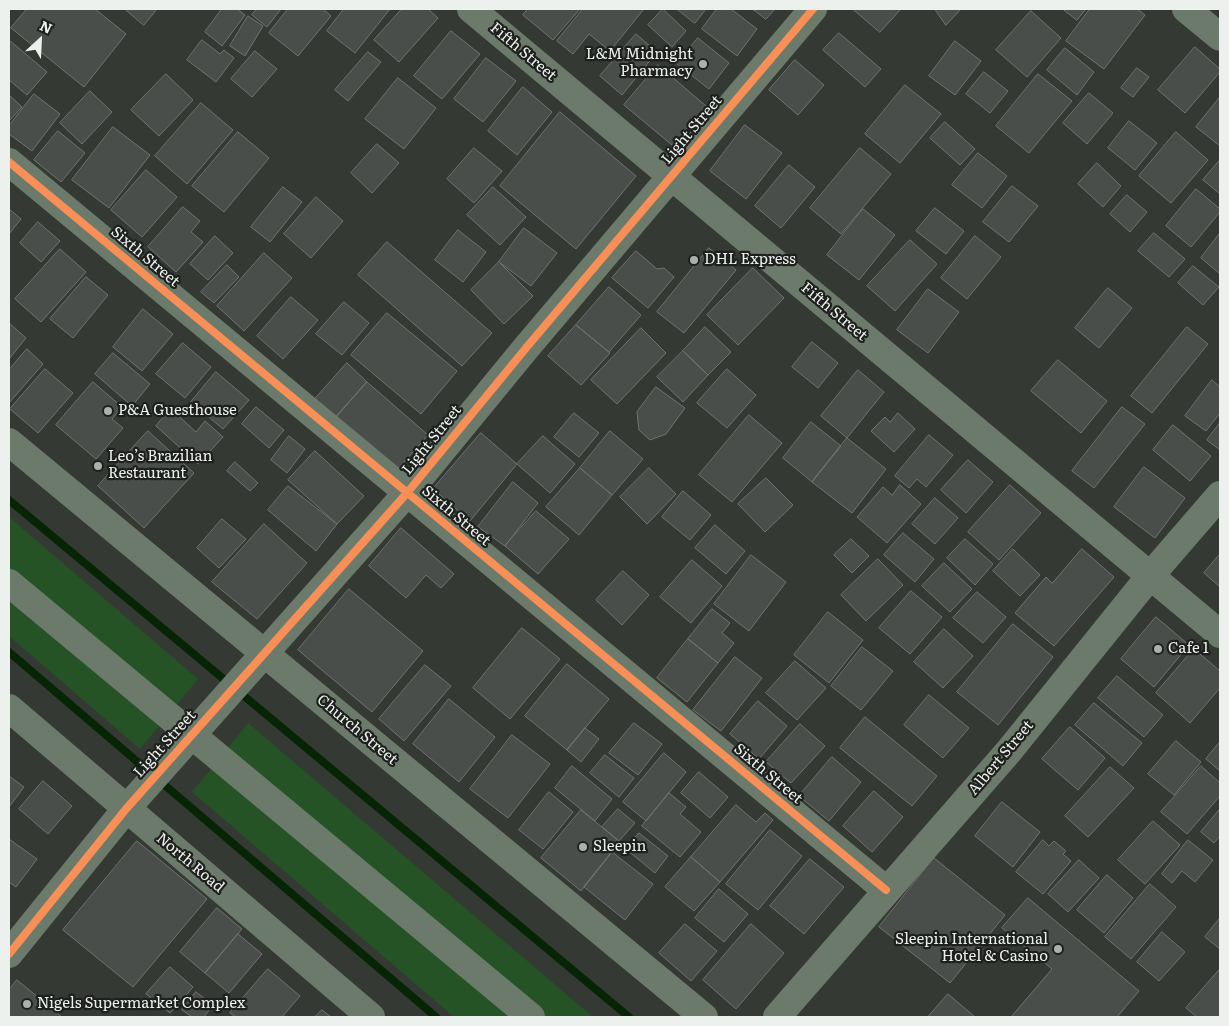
<!DOCTYPE html>
<html>
<head>
<meta charset="utf-8">
<style>
  body { margin:0 }
  #map { position:relative; width:1229px; height:1026px; overflow:hidden; background:#353934; font-family:Literata,serif }
  canvas { display:block }
  .frame { position:absolute; inset:0; border:10px solid #edf1ed; pointer-events:none }
  .north { position:absolute; left:15px; top:15px; width:50px; height:50px; -webkit-text-stroke:4px #1d201d; paint-order:stroke; rotate:25deg; font-size:14px; font-weight:700; line-height:20px; text-align:center; color:#edf1ed }
  .north::after { content:''; display:block; margin:auto; width:18px; height:22px; background:#edf1ed; clip-path:polygon(50% 0,100% 100%,50% 72%,0 100%) }
</style>
</head>
<body>
<div id="map">
<canvas width="1229" height="1026"></canvas>
<div class="frame"></div>
<div class="north">N</div>
</div>
<script>
const c = document.querySelector('canvas').getContext('2d');
c.lineJoin = 'round';
function fillPath(path, color) { c.fillStyle = color; c.fill(path, 'evenodd'); }
function trace(path, color, width, dash) { c.strokeStyle = color; c.lineWidth = width; c.lineCap = dash ? 'butt' : 'round'; c.setLineDash(dash || []); c.stroke(path); }
function write(font, color, halo, rows, align = 'center') {
  c.font = font + ' Literata,serif'; c.lineWidth = 4.5; c.setLineDash([]); c.textBaseline = 'middle'; c.strokeStyle = halo; c.fillStyle = color; for (const [text, x, y, turn = 0] of rows) {
    c.save(); c.translate(x, y); c.rotate((+turn || 0) * Math.PI / 180); c.textAlign = isNaN(turn) ? turn : align; if (halo) c.strokeText(text, 0, 0); c.fillText(text, 0, 0); c.restore();
  }
}
const green = new Path2D(`
  M9,517L198,679L140,749L9,636Z
  M248,723L593,1017H454L192,792Z`);
const stream = new Path2D(`
  M9,500L629,1017
  M9,652L436,1017`);
const building = new Path2D(`
  M27,9H95L126,34L84,87L11,28Z
  M125,9H157L144,25Z
  M222,9H237L245,15L222,46L205,32Z
  M257,9H281L267,27L252,15Z
  M288,9H323L331,16L298,56L269,33Z
  M344,9H390L355,53L327,31Z
  M402,9H428L438,18L399,62L374,40Z
  M528,9H580L553,40L523,15Z
  M583,9H644L610,51L589,34L573,54L557,41Z
  M663,9L686,31L672,47L648,25Z
  M677,9H706L695,23Z
  M717,9H731L757,29L737,56L702,29Z
  M753,9H775L766,19Z
  M853,9H901L880,32Z
  M935,9H961L946,25Z
  M1063,9H1086L1077,20Z
  M1090,9H1137L1145,15L1104,69L1066,41Z
  M1031,11L1061,38L1027,77L996,50Z
  M248,16L263,26L245,56L230,46Z
  M451,31L480,54L442,99L414,76Z
  M839,33L881,69L865,87L823,50Z
  M636,34L657,52L622,95L600,76Z
  M698,38L729,63L709,89L677,64Z
  M9,40L47,72L27,95L9,80Z
  M202,40L220,54L224,50L234,58L216,82L187,60Z
  M955,41L981,61L955,95L929,76Z
  M1195,47L1220,69V72L1185,113L1158,90Z
  M1065,48L1094,72L1077,95L1047,70Z
  M255,51L277,69L252,97L231,79Z
  M368,52L381,62L348,101L335,90Z
  M486,58L516,81L483,122L454,99Z
  M795,60L824,85L798,115L769,90Z
  M658,65L706,106L672,145L624,105Z
  M1137,68L1149,77L1133,97L1121,88Z
  M984,72L1008,91L990,113L966,94Z
  M166,74L193,100L159,136L131,110Z
  M1038,74L1072,101L1029,153L996,126Z
  M398,78L436,108L404,149L365,119Z
  M905,85L941,114L900,163L865,134Z
  M523,87L552,112L517,155L488,131Z
  M90,91L112,112L82,144L60,123Z
  M1089,93L1113,113L1087,144L1063,123Z
  M34,94L60,114L32,151L9,134V126Z
  M9,95L22,107L9,121Z
  M1220,97V146L1196,127Z
  M201,103L233,130L187,184L155,156Z
  M560,112L636,176L576,249L500,186Z
  M1129,121L1157,143L1135,170L1108,148Z
  M945,122L975,149L960,165L930,138Z
  M745,125L782,153L746,199L710,171Z
  M113,127L150,155L109,208L72,180Z
  M58,131L85,153L61,182L34,160Z
  M238,132L269,158L224,212L192,186Z
  M1176,132L1208,160L1171,203L1139,176Z
  M377,144L399,163L372,193L351,173Z
  M474,148L502,171L474,203L447,179Z
  M860,148L891,174L841,234L810,208Z
  M978,153L1007,176L982,208L952,185Z
  M1220,160V194L1203,180Z
  M1097,163L1121,186L1103,207L1078,184Z
  M789,165L815,187L781,228L755,206Z
  M146,170L177,197L142,237L111,210Z
  M1012,186L1038,206L1009,242L983,222Z
  M283,187L302,202L270,242L251,227Z
  M493,187L526,217L500,245L467,215Z
  M1196,189L1220,209V212L1191,247L1166,226Z
  M1127,195L1147,212L1130,232L1110,214Z
  M316,197L343,221L311,258L284,234Z
  M183,207L200,221L191,232L203,242L176,272L148,247Z
  M935,208L964,231L946,254L916,231Z
  M9,209L21,219L9,234Z
  M863,209L895,235L859,280L827,255Z
  M38,222L60,241L41,262L20,243Z
  M524,228L557,253L531,286L499,262Z
  M458,230L486,252L463,282L435,260Z
  M1154,233L1185,259L1169,277L1138,251Z
  M1220,233V274L1201,258Z
  M215,236L233,253L208,280L190,264Z
  M975,236L1001,257L967,299L941,278Z
  M910,240L937,264L895,311L867,286Z
  M387,242L492,333L462,366L358,275Z
  M709,248L736,270L684,333L657,312Z
  M60,249L86,272L41,322L15,299Z
  M636,251L657,269L664,268L674,277L648,308L612,278Z
  M264,253L292,278L244,331L217,306Z
  M499,262L533,296L504,324L471,290Z
  M227,265L239,277L214,303L201,292Z
  M1193,266L1219,287L1203,305L1178,283Z
  M753,268L784,298L738,345L707,315Z
  M86,277L108,295L73,338L50,319Z
  M609,287L641,315L609,352L576,325Z
  M1108,288L1132,308L1099,348L1075,328Z
  M928,289L959,312L928,353L897,330Z
  M291,297L318,320L283,359L257,336Z
  M344,302L369,323L342,355L316,334Z
  M143,309L173,334L142,371L113,347Z
  M387,313L457,371L421,414L351,355Z
  M9,323L26,338L9,359Z
  M576,325L610,353L581,385L548,356Z
  M705,327L731,352L708,375L683,351Z
  M1187,327L1208,344L1152,413L1131,396Z
  M641,328L666,353L617,404L591,380Z
  M812,342L838,363L818,388L792,367Z
  M183,343L211,367L185,398L156,374Z
  M27,349L43,364L9,403V370Z
  M683,351L708,375L683,402L657,377Z
  M113,353L150,384L132,406L95,374Z
  M1058,360L1107,401L1081,433L1031,391Z
  M347,363L367,382L336,417L315,399Z
  M45,369L73,393L38,433L10,409Z
  M727,369L756,395L727,428L697,403Z
  M858,370L884,392L847,438L821,416Z
  M216,372L249,400L223,429L191,402Z
  M1212,380L1220,387V413L1206,431L1185,416Z
  M93,382L122,407L112,419L123,428L96,459L56,425Z
  M367,382L428,435L397,470L336,417Z
  M656,387L685,408L666,434L650,440L639,430L637,412Z
  M256,407L284,430L269,448L242,424Z
  M1122,407L1145,424L1094,488L1072,471Z
  M171,409L196,432L205,421L223,437L198,464L156,426Z
  M574,413L599,433L579,457L554,437Z
  M898,413L915,429L894,452L871,431L885,417L890,422Z
  M749,415L782,443L732,502L699,475Z
  M811,422L841,446L812,482L783,458Z
  M1220,423V450L1207,440Z
  M1173,425L1211,456L1190,481L1153,450Z
  M148,431L194,473L144,528L98,486Z
  M610,431L643,459L612,495L580,468Z
  M481,433L517,464L470,521L433,489Z
  M929,435L953,455L926,487L917,479L909,488L895,476Z
  M289,436L305,449L287,473L271,460Z
  M543,436L575,464L550,493L517,464Z
  M847,438L886,469L852,513L812,482Z
  M315,451L364,496L337,524L288,480Z
  M968,460L993,482L966,513L941,490Z
  M235,462L258,483L250,491L227,471Z
  M1144,467L1185,498L1155,538L1114,507Z
  M580,468L612,495L579,535L546,507Z
  M649,468L676,494L647,524L620,497Z
  M766,478L793,505L765,532L738,504Z
  M513,482L538,503L505,546L478,527Z
  M900,485L921,504L887,543L857,517L883,487L892,495Z
  M1010,485L1041,513L999,560L968,532Z
  M288,486L337,524L316,551L268,510Z
  M683,491L711,515L690,540L662,517Z
  M935,498L958,518L935,544L912,524Z
  M536,511L569,539L538,574L505,546Z
  M222,519L246,539L219,568L197,548Z
  M264,524L307,563L257,619L212,582Z
  M715,525L745,551L726,574L695,548Z
  M401,528L454,574L441,588L426,575L406,598L369,566Z
  M903,533L934,559L915,582L884,555Z
  M851,539L869,556L852,573L834,555Z
  M965,539L993,564L975,585L947,558Z
  M1013,549L1040,575L1020,596L993,571Z
  M1082,549L1114,577L1054,646L1015,613L1046,577L1052,583Z
  M1220,554V587L1204,573Z
  M751,555L786,582L749,631L714,604Z
  M878,559L903,585L866,621L841,595Z
  M692,560L722,586L691,623L660,597Z
  M944,563L972,589L950,612L922,586Z
  M623,571L649,595L622,625L596,600Z
  M349,589L423,651L372,712L298,650Z
  M911,591L942,617L910,654L879,628Z
  M977,592L1006,617L983,643L953,618Z
  M712,609L730,623L722,633L734,643L718,663L688,639Z
  M828,612L863,640L829,683L794,655Z
  M1156,617L1189,645L1154,687L1121,659Z
  M1013,624L1053,657L998,725L957,692Z
  M522,628L560,659L510,719L473,688Z
  M944,629L973,656L943,688L914,662Z
  M688,639L718,663L687,702L657,678Z
  M862,647L893,671L861,710L831,686Z
  M1194,649L1220,671V688L1190,723L1156,693Z
  M735,657L762,678L721,731L693,710Z
  M795,661L826,688L797,720L766,693Z
  M567,664L609,699L567,750L525,716Z
  M425,665L451,686L404,741L379,719Z
  M1117,676L1163,715L1144,737L1098,698Z
  M929,695L969,728L943,758L904,725Z
  M449,699L495,737L459,782L413,744Z
  M758,701L787,726L759,759L730,734Z
  M1094,703L1142,743L1123,766L1075,725Z
  M865,717L937,776L912,806L840,748Z
  M634,723L662,744L638,775L609,753Z
  M800,724L825,746L791,783L766,762Z
  M1070,727L1105,758L1078,790L1042,759Z
  M585,728L599,739L581,762L567,750Z
  M512,735L550,764L508,818L470,789Z
  M1176,741L1201,762L1174,795L1148,774Z
  M1220,742V771L1206,759Z
  M664,753L686,772L646,821L623,802Z
  M605,755L634,778L619,797L590,773Z
  M832,757L861,782L829,821L799,796Z
  M572,766L612,799L595,821L555,788Z
  M1201,766L1220,783V796L1187,834L1161,812Z
  M1110,767L1134,788L1088,837L1065,816Z
  M699,772L728,797L710,818L681,793Z
  M9,776L24,787L9,807Z
  M43,781L72,806L48,834L19,809Z
  M874,791L903,817L872,852L843,826Z
  M549,792L573,812L543,849L519,830Z
  M669,793L686,807L680,814L701,832L680,857L642,826Z
  M1002,802L1040,832L1013,867L975,836Z
  M736,805L756,822L765,813L773,820L720,882L691,857Z
  M618,809L635,823L619,841L602,827Z
  M1220,809V836L1214,843L1201,832Z
  M581,810L620,842L581,891L541,858Z
  M1153,821L1180,845L1145,884L1118,860Z
  M770,830L802,856L758,910L726,884Z
  M639,833L668,856L655,873L626,849Z
  M9,839L37,859L16,887L9,882Z
  M1043,840L1049,846L1054,841L1066,851L1063,854L1071,861L1043,894L1016,872Z
  M1188,840L1213,860L1195,882L1182,871L1172,883L1162,874Z
  M137,841L207,899L133,987L63,930Z
  M612,852L653,884L625,920L584,887Z
  M691,857L720,882L694,911L665,887Z
  M934,858L1005,915L950,983L879,927Z
  M810,859L844,887L804,934L770,906Z
  M1079,860L1099,878L1068,912L1048,894Z
  M1107,875L1133,898L1104,933L1077,910Z
  M1150,884L1176,907L1131,959L1105,937Z
  M719,889L748,914L724,942L695,918Z
  M1028,898L1139,991L1117,1017H1011L1052,969L1002,928Z
  M217,908L242,929L205,973L180,952Z
  M1220,918V949L1205,937Z
  M685,924L717,951L691,981L659,953Z
  M751,924L784,953L736,1009L703,980Z
  M1162,932L1185,952L1159,981L1137,962Z
  M238,934L262,954L229,993L205,973Z
  M170,967L193,987L170,1013L146,994Z
  M268,969L300,996L282,1017H236L230,1013Z
  M1220,969V1017H1197L1186,1008Z
  M17,980L62,1017H9V990Z
  M196,992L213,1005L204,1017H192L182,1010Z
  M948,994L975,1017H928Z
  M322,1010L331,1017H315Z`);
const minor = new Path2D(`
  M471,9L1220,634
  M1186,9L1220,37
  M9,162L886,890
  M9,442L704,1017
  M9,583L531,1017
  M9,708L371,1017
  M9,954L126,809L407,493L526,348L813,9
  M777,1017L1009,751L1150,576L1220,495`);
const cycleway = new Path2D(`
  M9,162L886,890
  M9,954L126,809L407,493L526,348L813,9`);
const markers = [
  [703,64,5,"#adb1ac"],
  [694,260,5,"#adb1ac"],
  [108,411,5,"#adb1ac"],
  [98,466,5,"#adb1ac"],
  [1158,649,5,"#adb1ac"],
  [583,847,5,"#adb1ac"],
  [1058,949,5,"#adb1ac"],
  [27,1004,5,"#adb1ac"]
];
const streetNames = [
  ["Fifth Street",523,52,40],
  ["Light Street",692,130,-50],
  ["Sixth Street",145,257,40],
  ["Fifth Street",834,312,40],
  ["Light Street",432,440,-51],
  ["Sixth Street",456,516,40],
  ["Church Street",357,730,40],
  ["Light Street",165,744,-48],
  ["Albert Street",1001,758,-50],
  ["Sixth Street",768,774,40],
  ["North Road",190,863,40]
];
const poiNames = [
  ["L&M Midnight",693,55,"right"],
  ["Pharmacy",693,72,"right"],
  ["DHL Express",704,260],
  ["P&A Guesthouse",118,411],
  ["Leo’s Brazilian",108,457],
  ["Restaurant",108,474],
  ["Cafe 1",1168,649],
  ["Sleepin",593,847],
  ["Sleepin International",1048,940,"right"],
  ["Hotel & Casino",1048,957,"right"],
  ["Nigels Supermarket Complex",37,1004]
];
fillPath(green, '#255325');
trace(stream, '#052505', 8);
fillPath(building, '#4a4e4a');
trace(building, '#70736f', 1);
trace(minor, '#6c7a6b', 28);
trace(cycleway, '#f78f57', 8);
for (const [x, y, r, color] of markers) { const dot = new Path2D(); dot.arc(x, y, r, 0, 2 * Math.PI); c.fillStyle = color; c.fill(dot); trace(dot, '#1d201d', 2); }
write('15px', '#edf1ed', '#1d201d', streetNames);
write('15px', '#edf1ed', '#1d201d', poiNames, 'left');
</script>
</body>
</html>
